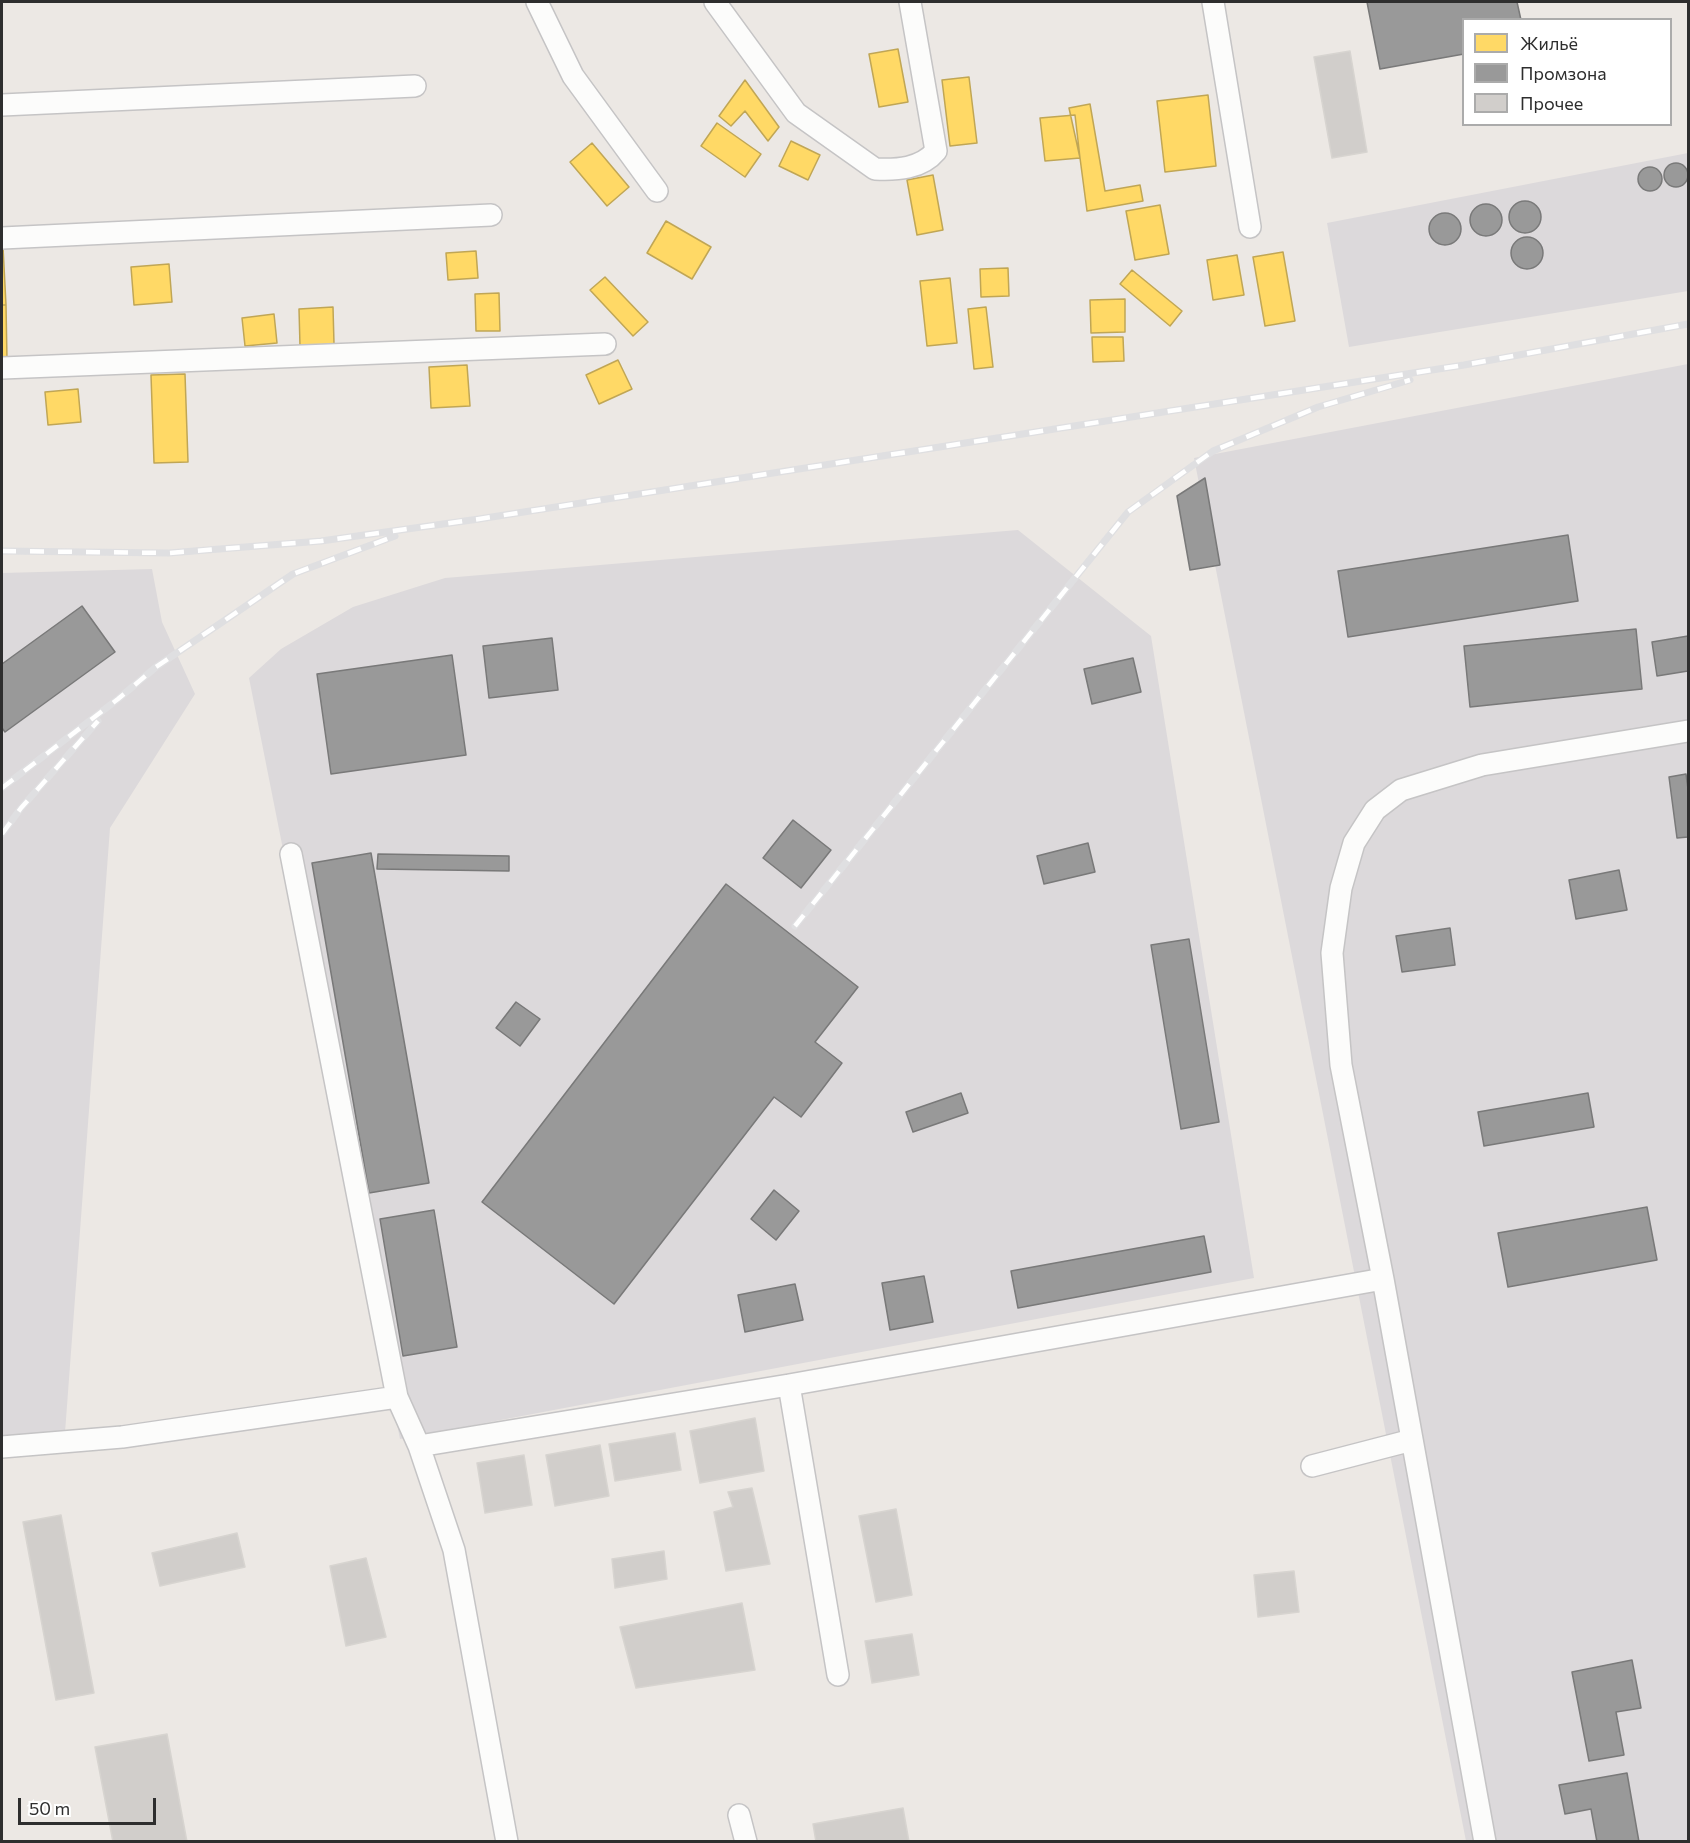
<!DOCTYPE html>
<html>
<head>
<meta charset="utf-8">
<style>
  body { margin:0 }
  #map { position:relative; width:1690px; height:1843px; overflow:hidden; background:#ece8e4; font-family:Commissioner,sans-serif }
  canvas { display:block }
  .frame { position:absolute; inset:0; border:3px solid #2e2e2e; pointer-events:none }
  .legend { position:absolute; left:1462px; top:18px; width:210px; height:108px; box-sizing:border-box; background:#fff; border:2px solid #ababab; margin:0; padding:8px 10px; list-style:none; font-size:18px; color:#2e2e2e }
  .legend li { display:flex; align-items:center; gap:12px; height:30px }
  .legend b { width:30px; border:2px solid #ababab }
  .scale { position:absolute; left:18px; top:1798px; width:138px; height:27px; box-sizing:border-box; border:3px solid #2e2e2e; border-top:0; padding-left:8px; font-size:18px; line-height:21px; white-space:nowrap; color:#2e2e2e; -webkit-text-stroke:4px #fff; paint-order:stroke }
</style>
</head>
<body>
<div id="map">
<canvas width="1690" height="1843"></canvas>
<div class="frame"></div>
<ul class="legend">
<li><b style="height:16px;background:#ffd966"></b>Жильё</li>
<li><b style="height:16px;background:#999"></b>Промзона</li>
<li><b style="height:16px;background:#d1cecb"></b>Прочее</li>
</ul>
<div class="scale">50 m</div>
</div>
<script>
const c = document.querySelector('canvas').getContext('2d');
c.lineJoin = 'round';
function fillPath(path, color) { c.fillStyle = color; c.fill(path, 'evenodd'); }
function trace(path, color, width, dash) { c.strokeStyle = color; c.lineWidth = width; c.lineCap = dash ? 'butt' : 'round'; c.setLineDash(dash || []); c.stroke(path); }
const industrial = new Path2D(`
  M1688,153V291L1349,347L1327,223Z
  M1688,364V1841H1466L1194,458Z
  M1018,530L1151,636L1254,1278L400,1439L249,678L281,649L353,607L445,578Z
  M152,569L162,622L195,694L110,828L64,1446L2,1441V573Z`);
const homes = new Path2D(`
  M898,49L908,102L879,107L869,54Z
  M969,77L977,143L950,146L942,80Z
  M745,80L779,127L768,141L745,111L731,126L719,116Z
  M1208,95L1216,166L1165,172L1157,101Z
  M1090,104L1105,191L1140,185L1143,201L1087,211L1080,158L1069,108Z
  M1075,115L1080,158L1045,161L1040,118Z
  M717,123L761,154L745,177L701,146Z
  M791,141L820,155L808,180L779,166Z
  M592,143L629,187L607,206L570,162Z
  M933,175L943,230L917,235L907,180Z
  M1160,205L1169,254L1135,260L1126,211Z
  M666,221L711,247L692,279L647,253Z
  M3,247L6,305H2V248Z
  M476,251L478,278L448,280L446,253Z
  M1283,252L1295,321L1265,326L1253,257Z
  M1237,255L1244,295L1213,300L1207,260Z
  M169,264L172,302L134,305L131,267Z
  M1008,268L1009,296L981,297L980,269Z
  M1132,270L1182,311L1170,326L1120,284Z
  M605,277L648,322L633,336L590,290Z
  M950,278L957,343L927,346L920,281Z
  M499,293L500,331H476L475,294Z
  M1125,299V332L1091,333L1090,300Z
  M2,305H6L7,360H2Z
  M333,307L334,344L300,346L299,309Z
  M986,307L993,367L974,369L968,309Z
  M274,314L277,343L245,346L242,318Z
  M1092,337H1123L1124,361L1093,362Z
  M618,360L632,389L599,404L586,375Z
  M467,365L470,406L431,408L429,367Z
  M185,374L188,462L154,463L151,375Z
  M78,389L81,422L48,425L45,392Z`);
const industry = new Path2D(`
  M1367,2H1517L1521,20H1464V54L1380,69Z
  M1664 175a12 12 0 1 1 24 0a12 12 0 1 1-24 0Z
  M1638 179a12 12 0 1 1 24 0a12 12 0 1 1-24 0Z
  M1509 217a16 16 0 1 1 32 0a16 16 0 1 1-32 0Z
  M1470 220a16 16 0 1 1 32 0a16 16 0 1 1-32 0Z
  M1429 229a16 16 0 1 1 32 0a16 16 0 1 1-32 0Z
  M1511 253a16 16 0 1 1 32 0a16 16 0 1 1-32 0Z
  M1205,478L1220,565L1190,570L1177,496Z
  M1568,535L1578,601L1348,637L1338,571Z
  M82,606L115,652L5,732L2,728V664Z
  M1636,629L1642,689L1470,707L1464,646Z
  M1688,636V671L1657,676L1652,642Z
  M552,638L558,690L489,698L483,646Z
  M452,655L466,755L331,774L317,674Z
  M1133,658L1141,692L1092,704L1084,669Z
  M1686,774L1688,789V837L1677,838L1669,777Z
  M793,820L831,850L801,888L763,858Z
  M1088,843L1095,872L1044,884L1037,856Z
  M371,853L429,1183L369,1193L312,863Z
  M378,854L509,856V871L377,869Z
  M1619,870L1627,910L1576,919L1569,880Z
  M726,884L858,987L815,1042L842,1063L801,1117L774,1097L614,1304L482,1202Z
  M1450,928L1455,965L1402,972L1396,936Z
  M1189,939L1219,1122L1181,1129L1151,945Z
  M516,1002L540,1019L520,1046L496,1028Z
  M961,1093L968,1113L913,1132L906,1112Z
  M1588,1093L1594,1127L1484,1146L1478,1112Z
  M774,1190L799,1211L776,1240L751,1219Z
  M1647,1207L1657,1260L1508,1287L1498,1233Z
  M434,1210L457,1347L403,1356L380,1219Z
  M1204,1236L1211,1272L1018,1308L1011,1271Z
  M924,1276L933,1322L890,1330L882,1283Z
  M795,1284L803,1320L745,1332L738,1295Z
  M1632,1660L1641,1708L1616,1712L1624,1755L1589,1761L1572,1672Z
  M1627,1773L1639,1842H1597L1591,1809L1565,1814L1559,1785Z`);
const building = new Path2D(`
  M1350,51L1367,152L1332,158L1314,57Z
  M755,1418L764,1471L700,1483L690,1431Z
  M675,1433L681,1470L615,1481L609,1444Z
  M600,1445L609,1496L555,1506L546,1455Z
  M524,1455L532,1505L485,1513L477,1463Z
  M752,1488L770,1564L726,1571L714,1512L733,1507L728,1492Z
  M896,1509L912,1595L876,1602L859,1516Z
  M61,1515L94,1693L56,1700L23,1522Z
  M237,1533L245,1567L160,1586L152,1553Z
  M664,1551L667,1579L615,1588L612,1559Z
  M366,1558L386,1637L346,1646L330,1566Z
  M1294,1571L1299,1612L1258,1617L1254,1575Z
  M742,1603L755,1670L636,1688L620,1627Z
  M912,1634L919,1675L872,1683L865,1641Z
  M167,1734L187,1842H113L95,1747Z
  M903,1808L909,1842H816L813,1824Z`);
const minor = new Path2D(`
  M537,2L573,76L657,191
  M715,2L796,113L875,169C897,170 921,169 936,151L910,2
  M1213,2L1250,227
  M2,105L415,86
  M2,238L491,215
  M2,368L605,344
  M291,854L397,1397L419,1446L789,1385L1383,1279
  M789,1385L838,1675
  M419,1446L454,1550L507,1842
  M2,1447L122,1437L397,1397
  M1312,1466L1412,1440
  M739,1815L746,1842
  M1485,1842L1383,1279L1341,1065L1332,953L1341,888L1354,843L1375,810L1401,790L1482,765L1688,731`);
const rail = new Path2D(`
  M2,551L169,553L321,541L479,519L1464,365L1688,324
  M2,788L118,699L156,667L293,574L395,536
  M2,834L21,808L98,721
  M795,926L1128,512L1213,451L1318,407L1410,380`);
fillPath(industrial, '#dcd9db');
fillPath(homes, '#ffd966');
trace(homes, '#c0a655', 1.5);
fillPath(industry, '#999');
trace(industry, '#797979', 1.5);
fillPath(building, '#d1cecb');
trace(building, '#d7d4d0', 1.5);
trace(minor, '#c5c4c5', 24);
trace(minor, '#fcfcfb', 21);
trace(rail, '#dfdfe1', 7);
trace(rail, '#fff', 4.5, [14]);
</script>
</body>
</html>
